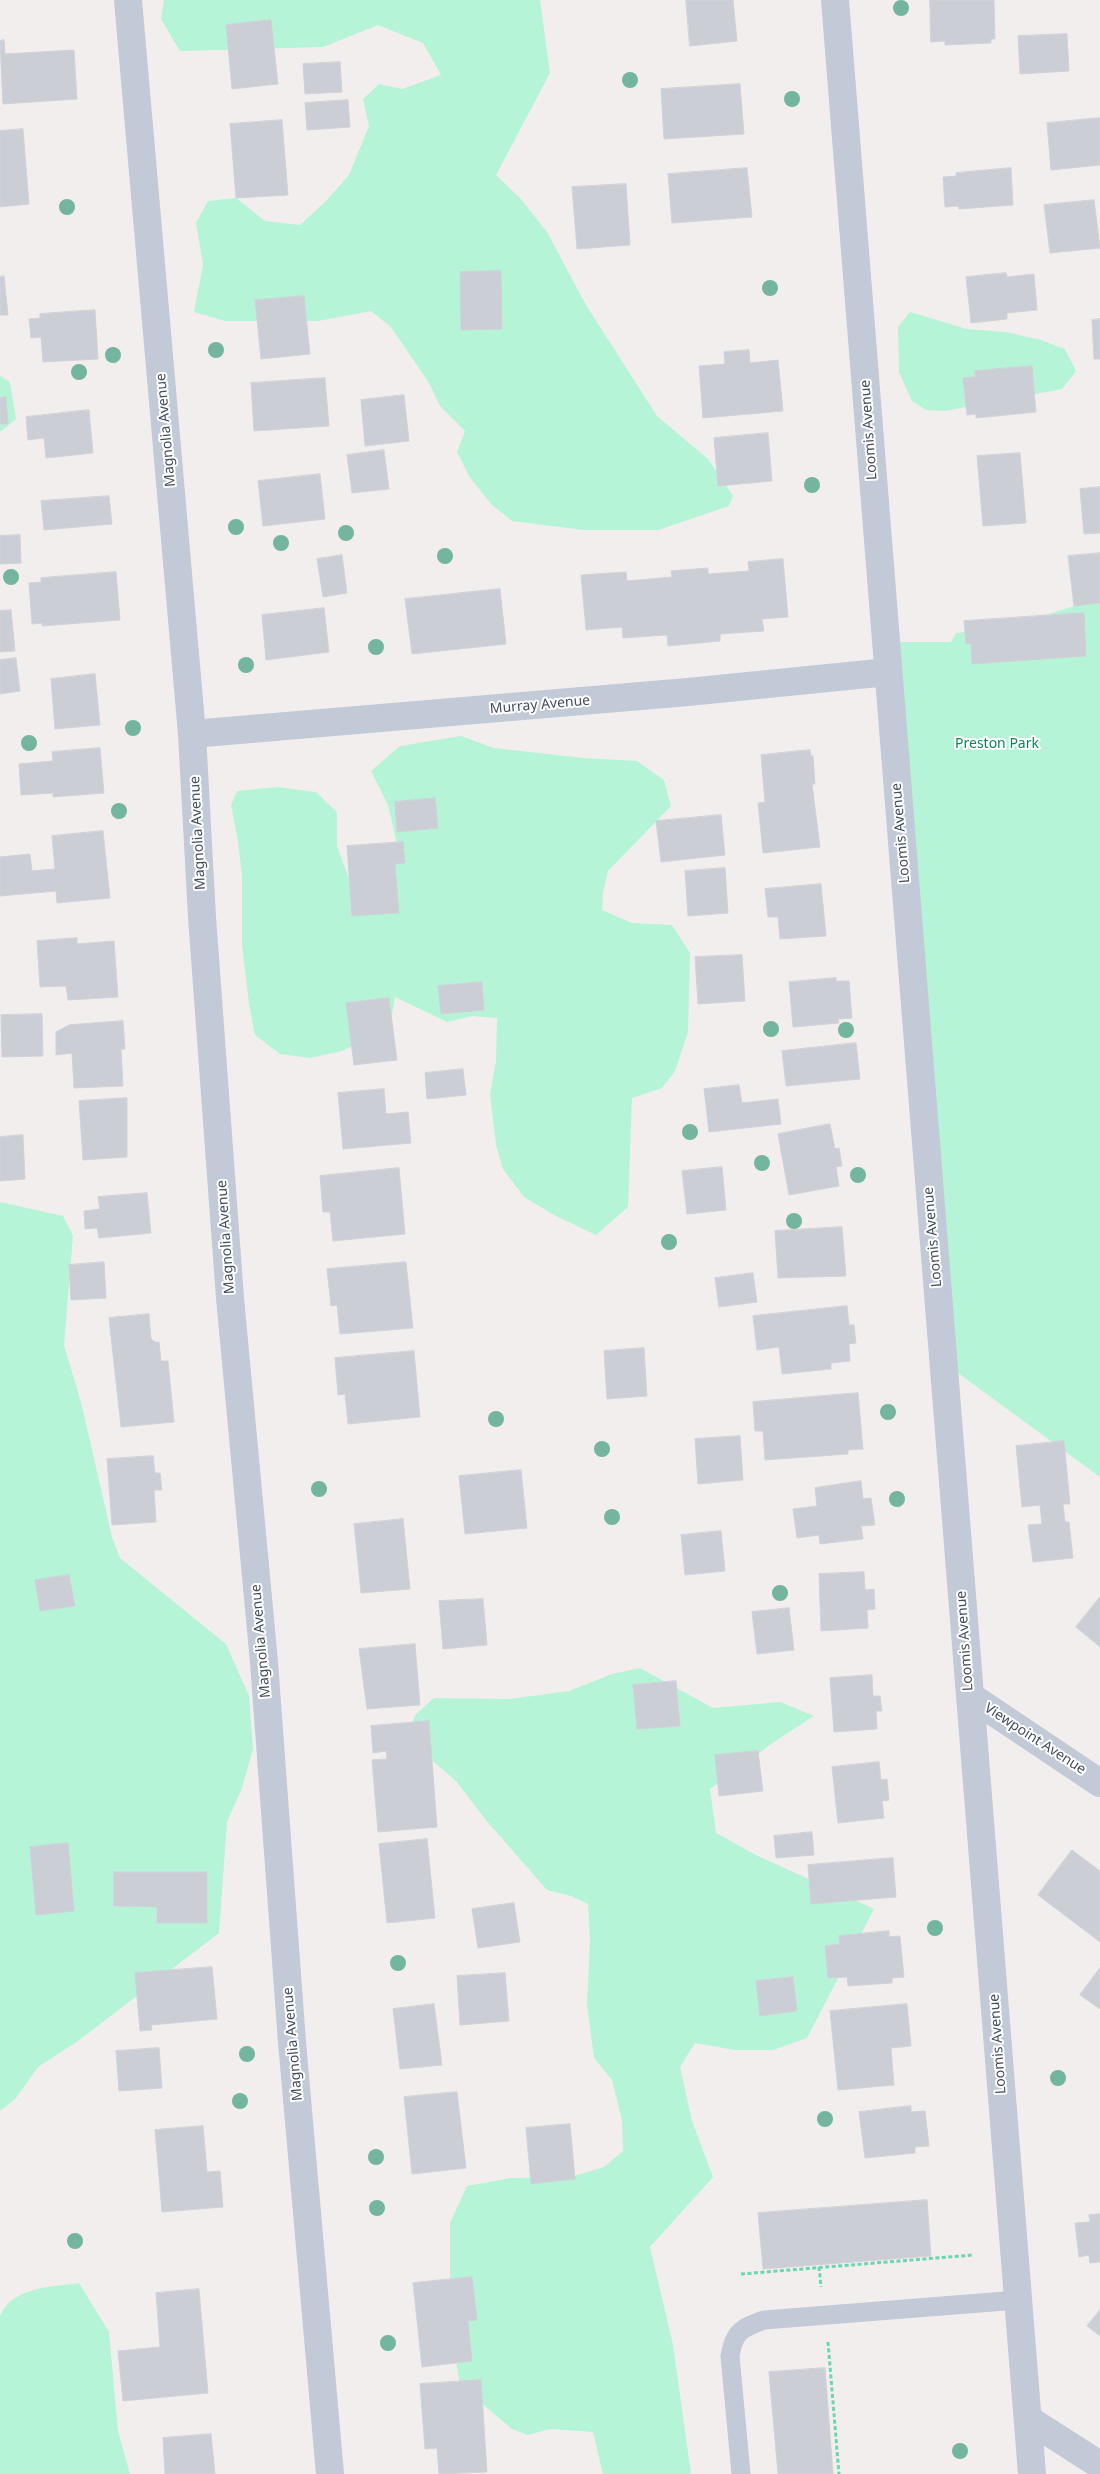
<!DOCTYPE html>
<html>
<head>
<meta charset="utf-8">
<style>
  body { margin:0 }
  canvas { display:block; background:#f1eeed }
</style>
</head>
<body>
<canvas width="1100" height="2474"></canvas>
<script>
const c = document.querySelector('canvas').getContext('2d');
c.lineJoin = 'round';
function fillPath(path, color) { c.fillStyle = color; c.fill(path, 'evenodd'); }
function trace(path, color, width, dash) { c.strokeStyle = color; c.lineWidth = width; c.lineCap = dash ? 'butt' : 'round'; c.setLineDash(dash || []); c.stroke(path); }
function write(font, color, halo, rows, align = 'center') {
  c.font = font + ' "Noto Sans",sans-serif'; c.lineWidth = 4; c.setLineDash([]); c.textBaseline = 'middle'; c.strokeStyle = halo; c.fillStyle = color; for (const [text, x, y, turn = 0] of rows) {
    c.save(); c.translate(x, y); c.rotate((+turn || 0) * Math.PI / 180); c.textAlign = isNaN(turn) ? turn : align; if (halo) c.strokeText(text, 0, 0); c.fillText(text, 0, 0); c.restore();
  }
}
const green = new Path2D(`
  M164,0H540L550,73L496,175L520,198L547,232L586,305L657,416L708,459L733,496L729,506L658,530H584L512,521L491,504L469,476L457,452L465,431L440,406L429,383L391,327L371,311L318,321H225L194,312L203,265L196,223L208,201L236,198L265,221L300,225L326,201L349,175L369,126L363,99L379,84L402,89L441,75L423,43L378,25L323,47L180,51L161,19Z
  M910,312L967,329L1006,332L1041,340L1065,349L1076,371L1062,389L945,411L926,410L912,401L899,372L898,327Z
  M0,376L10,382L16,419L0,432Z
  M1100,598V1477L943,1362L886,642H951L956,633L1007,627Z
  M461,736L494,748L583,758L637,761L664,780L671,806L608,871L603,892L602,910L632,923L672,925L690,953L688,1032L675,1071L662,1088L632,1098L628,1207L596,1235L556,1216L524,1197L503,1169L496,1145L490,1094L496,1061L497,1018L473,1016L447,1022L395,997L391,1021L360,1042L342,1051L310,1058L280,1054L255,1035L249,1004L242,945V876L238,841L231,805L237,791L278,787L316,792L337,812V846L350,881L399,852L388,805L371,771L400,746Z
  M0,1202L63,1216L73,1236L64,1345L82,1406L112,1537L120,1558L226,1644L249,1696L253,1749L242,1788L227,1822L219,1933L78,2041L38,2067L16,2098L0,2111Z
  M640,1668L713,1708L780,1702L814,1716L774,1742L710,1789L716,1833L756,1855L874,1909L807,2038L773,2050H735L695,2043L680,2067L692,2121L713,2177L650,2247L673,2345L691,2474H603L593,2432L550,2429L528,2435L512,2429L460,2385L450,2322V2223L467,2186L511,2178L571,2177L604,2167L623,2151L622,2120L612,2080L594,2058L587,2005L590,1939L588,1904L571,1896L547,1890L485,1819L456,1781L433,1761L410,1732L415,1715L434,1698L510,1699L569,1691L612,1674Z
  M79,2283L109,2332L118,2431L130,2474H0V2317C10,2287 52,2287 79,2283Z`);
const building = new Path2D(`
  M686,0H733L737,41L690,46Z
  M930,0H994L995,39H991V43L945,45V41L931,42Z
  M271,20L278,84L232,89L226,25Z
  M1067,34L1069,71L1020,74L1018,36Z
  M4,40L5,54L74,50L77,99L3,104L0,41Z
  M340,62L342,92L305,94L303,64Z
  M740,84L744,134L664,139L661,89Z
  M348,100L350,127L307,130L305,103Z
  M1100,118V165L1051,170L1047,123Z
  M282,120L288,195L236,198L230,124Z
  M23,129L29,204L0,207V131Z
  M747,168L752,217L672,223L668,174Z
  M1011,168L1013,205L959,209L958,206L945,207L943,177L956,176V173Z
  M626,184L630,245L577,249L572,187Z
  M1094,200L1100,248L1050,253L1044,205Z
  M501,271L502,329L461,330L460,272Z
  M1006,273L1007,277L1034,274L1037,310L1007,313V319L971,323L966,277Z
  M4,276L8,315H0V277Z
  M304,296L310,354L261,359L255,300Z
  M95,310L98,359L43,362L41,337L31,338L29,319L40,318V314Z
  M1100,319V359H1094L1092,320Z
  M749,350L750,363L778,360L783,411L703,418L699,366L725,364L724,352Z
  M1032,366L1036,412L976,418V414L967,415L963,378L975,377V371Z
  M325,378L329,426L254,431L251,383Z
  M404,395L409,441L365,446L361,400Z
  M6,397L8,424H0V398Z
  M89,410L93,453L46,458L44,438L28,440L26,417Z
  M768,433L772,481L718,486L714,438Z
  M384,450L389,489L352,493L347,455Z
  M1020,453L1026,523L983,526L977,456Z
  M320,474L325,519L263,526L258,481Z
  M1100,487V533L1084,534L1080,489Z
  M109,496L112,524L44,530L41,501Z
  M20,535L21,563L0,564V536Z
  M1100,553V603L1074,606L1068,556Z
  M342,555L347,593L323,597L317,559Z
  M783,559L788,617L762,619L764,631L720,634V641L668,646L667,635L623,638L622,627L586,630L581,575L626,572L627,581L672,577L671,571L708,568V574L749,571L748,562Z
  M116,572L120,620L42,626V623L32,624L29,583L41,582V578Z
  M500,589L506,644L412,654L405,599Z
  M324,608L329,652L266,660L262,615Z
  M11,610L15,651L0,652V611Z
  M1084,613L1086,656L972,664L971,643L966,644L964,621Z
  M16,658L20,691L0,694V660Z
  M95,674L100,725L55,729L51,679Z
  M100,748L104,793L53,797V793L21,795L19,764L53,761L52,752Z
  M810,750L811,756H813L815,784H812L820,847L763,853L758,803L765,802L761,755Z
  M435,798L438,828L397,832L395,802Z
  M721,815L725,855L661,862L656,821Z
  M103,831L110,898L57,903L56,891L0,896V857L30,854L32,871L55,869L52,836Z
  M403,842L405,863L395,864L399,913L352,916L347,846Z
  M725,868L728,913L688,916L685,871Z
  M821,884L826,936L780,939L778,917H768L765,889Z
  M77,938V944L114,941L118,997L68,1000L66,986L40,987L37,941Z
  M742,955L745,1001L698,1004L695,957Z
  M836,978V981H849L852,1018L838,1019L839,1023L793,1027L789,982Z
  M482,982L484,1010L441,1014L438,986Z
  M389,998L397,1060L354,1065L346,1003Z
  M42,1014L43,1056L2,1057L1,1015Z
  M123,1021L125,1049H121L123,1086L74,1088L72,1053L56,1055V1032L69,1025Z
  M856,1043L860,1079L786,1086L782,1051Z
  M463,1069L466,1095L427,1099L425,1073Z
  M739,1085L742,1103L778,1099L781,1124L709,1132L704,1089Z
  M384,1089L386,1114L408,1112L411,1143L343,1149L338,1093Z
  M127,1098V1157L83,1160L79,1101Z
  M830,1124L835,1149L839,1148L842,1166L836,1167L839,1186L789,1195L778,1134Z
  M23,1135L25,1179L0,1181V1137Z
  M722,1167L726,1210L687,1214L682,1171Z
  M399,1168L405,1234L333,1241L330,1212H323L320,1176Z
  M147,1193L151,1233L99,1238L97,1228L85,1229L84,1211L100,1209L98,1197Z
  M842,1227L846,1276L778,1278L775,1231Z
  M104,1262L106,1298L71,1300L69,1265Z
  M406,1262L413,1328L340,1334L337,1305L331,1306L327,1269Z
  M753,1273L757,1302L719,1307L715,1278Z
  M847,1306L849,1325H854L856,1343L849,1344L850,1361L831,1363V1369L782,1374L779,1347L757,1350L753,1316Z
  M149,1314L151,1339L155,1342H159L161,1361H168L174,1422L121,1427L109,1318Z
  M644,1348L647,1396L607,1399L604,1351Z
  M414,1351L420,1417L348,1424L345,1394L338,1395L335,1358Z
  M858,1393L863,1449L848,1450V1454L765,1460L763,1431H755L753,1402Z
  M740,1436L743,1480L698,1484L695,1439Z
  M1064,1441L1070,1504H1063L1065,1522H1069L1073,1558L1033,1562L1028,1525L1042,1524L1040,1505L1022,1507L1016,1446Z
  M153,1456L155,1473H160L162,1490H154L156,1522L112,1525L107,1459Z
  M521,1470L527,1528L465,1534L459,1476Z
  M861,1481L863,1499L871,1498L875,1525L861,1526L863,1539L820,1544L819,1535L797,1538L793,1509L817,1506L815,1488Z
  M403,1519L410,1589L361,1593L354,1524Z
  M721,1531L725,1571L685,1575L681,1535Z
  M864,1572L865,1590L874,1589L875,1609L867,1610L868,1628L821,1631L819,1574Z
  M69,1575L75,1606L40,1611L35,1580Z
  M1100,1597V1647L1076,1627Z
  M483,1599L487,1645L443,1649L439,1601Z
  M789,1608L794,1650L757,1654L752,1612Z
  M415,1644L420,1705L367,1709L359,1649Z
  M872,1675L873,1696H880L882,1711H876L877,1729L834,1732L830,1678Z
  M676,1681L680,1726L637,1729L633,1685Z
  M429,1721L437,1827L378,1832L372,1760L387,1759L386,1751L373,1753L371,1726Z
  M758,1751L763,1791L719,1796L715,1755Z
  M879,1762L881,1780L887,1779L889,1800L882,1801L884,1818L838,1823L832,1767Z
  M812,1832L814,1855L776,1858L774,1836Z
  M427,1839L435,1918L387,1923L379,1844Z
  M68,1843L74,1911L36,1915L30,1847Z
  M1072,1850L1100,1871V1942L1038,1895Z
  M893,1858L896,1897L811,1904L808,1865Z
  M114,1872H207V1923H157V1907L114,1906Z
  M514,1903L520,1942L478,1948L472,1909Z
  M889,1931V1937L900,1936L904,1977L892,1978V1983L848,1986L847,1977L828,1978L825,1946L840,1944L839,1936Z
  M212,1967L217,2019L151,2025L152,2030L140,2031L135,1973Z
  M1100,1968V2009L1080,1995Z
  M505,1973L509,2021L460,2025L457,1976Z
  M793,1977L797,2011L760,2016L756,1981Z
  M434,2004L442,2065L400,2069L393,2009Z
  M907,2004L911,2046L891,2048L894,2085L838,2090L830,2011Z
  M159,2048L162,2088L119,2091L116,2051Z
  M457,2092L466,2168L412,2174L404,2097Z
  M911,2106V2112L925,2111L929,2146L915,2147V2153L865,2158L859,2112Z
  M570,2124L575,2179L531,2184L526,2128Z
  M203,2126L207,2172L220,2171L223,2207L162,2212L155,2130Z
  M927,2200L931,2256L763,2269L758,2213Z
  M1100,2214V2262L1090,2263L1089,2255L1079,2257L1075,2223L1090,2222L1089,2215Z
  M472,2277L477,2320L468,2321L472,2361L422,2367L413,2283Z
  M199,2289L208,2393L123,2401L118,2351L160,2347L156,2293Z
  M1100,2310V2336L1087,2326Z
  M825,2368L833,2474H778L769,2372Z
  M481,2380L487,2472L439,2474L437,2448L425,2449L420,2384Z
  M211,2434L215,2474H165L163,2438Z`);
const path = new Path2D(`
  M819,2267L821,2287
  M741,2274L973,2255
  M828,2342L839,2474`);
const lane = new Path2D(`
  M741,2474L730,2356C734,2331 742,2328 764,2320L1018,2300`);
const street = new Path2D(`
  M128,0L192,734L202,917L230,1298L264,1662L292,2042L330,2474
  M835,0L1032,2474
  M192,734L688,692L888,672
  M970,1696L1100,1783
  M1028,2419L1100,2465`);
const trees = [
  [901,8],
  [630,80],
  [792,99],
  [67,207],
  [770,288],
  [216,350],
  [113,355],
  [79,372],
  [812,485],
  [236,527],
  [346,533],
  [281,543],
  [445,556],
  [11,577],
  [376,647],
  [246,665],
  [133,728],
  [29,743],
  [119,811],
  [771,1029],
  [846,1030],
  [690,1132],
  [762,1163],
  [858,1175],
  [794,1221],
  [669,1242],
  [888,1412],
  [496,1419],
  [602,1449],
  [319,1489],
  [897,1499],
  [612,1517],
  [780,1593],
  [935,1928],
  [398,1963],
  [247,2054],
  [1058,2078],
  [240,2101],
  [825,2119],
  [376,2157],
  [377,2208],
  [75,2241],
  [388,2343],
  [960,2451]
];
const streetNames = [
  ["Magnolia Avenue",166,430,-95],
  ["Loomis Avenue",869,430,-94],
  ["Murray Avenue",540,705,-5],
  ["Magnolia Avenue",198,833,-93],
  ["Loomis Avenue",901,833,-95],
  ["Magnolia Avenue",226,1237,-94],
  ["Loomis Avenue",933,1237,-95],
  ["Magnolia Avenue",261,1641,-95],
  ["Loomis Avenue",965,1641,-94],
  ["Viewpoint Avenue",1035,1739,33],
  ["Magnolia Avenue",293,2044,-95],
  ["Loomis Avenue",998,2044,-94]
];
const parkNames = [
  ["Preston Park",997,744]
];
fillPath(green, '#b6f4d8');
fillPath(building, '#ccced6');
trace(building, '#d1d2da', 1);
trace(path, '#6ad6b2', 3, [4, 2.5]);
trace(lane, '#c2cad7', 19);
trace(street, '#c2cad7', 28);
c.fillStyle = '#73b59e';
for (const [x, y] of trees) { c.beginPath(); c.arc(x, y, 8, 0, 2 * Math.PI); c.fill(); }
write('14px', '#444d5d', '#fff', streetNames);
write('14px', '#0c875d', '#fff', parkNames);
</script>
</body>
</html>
